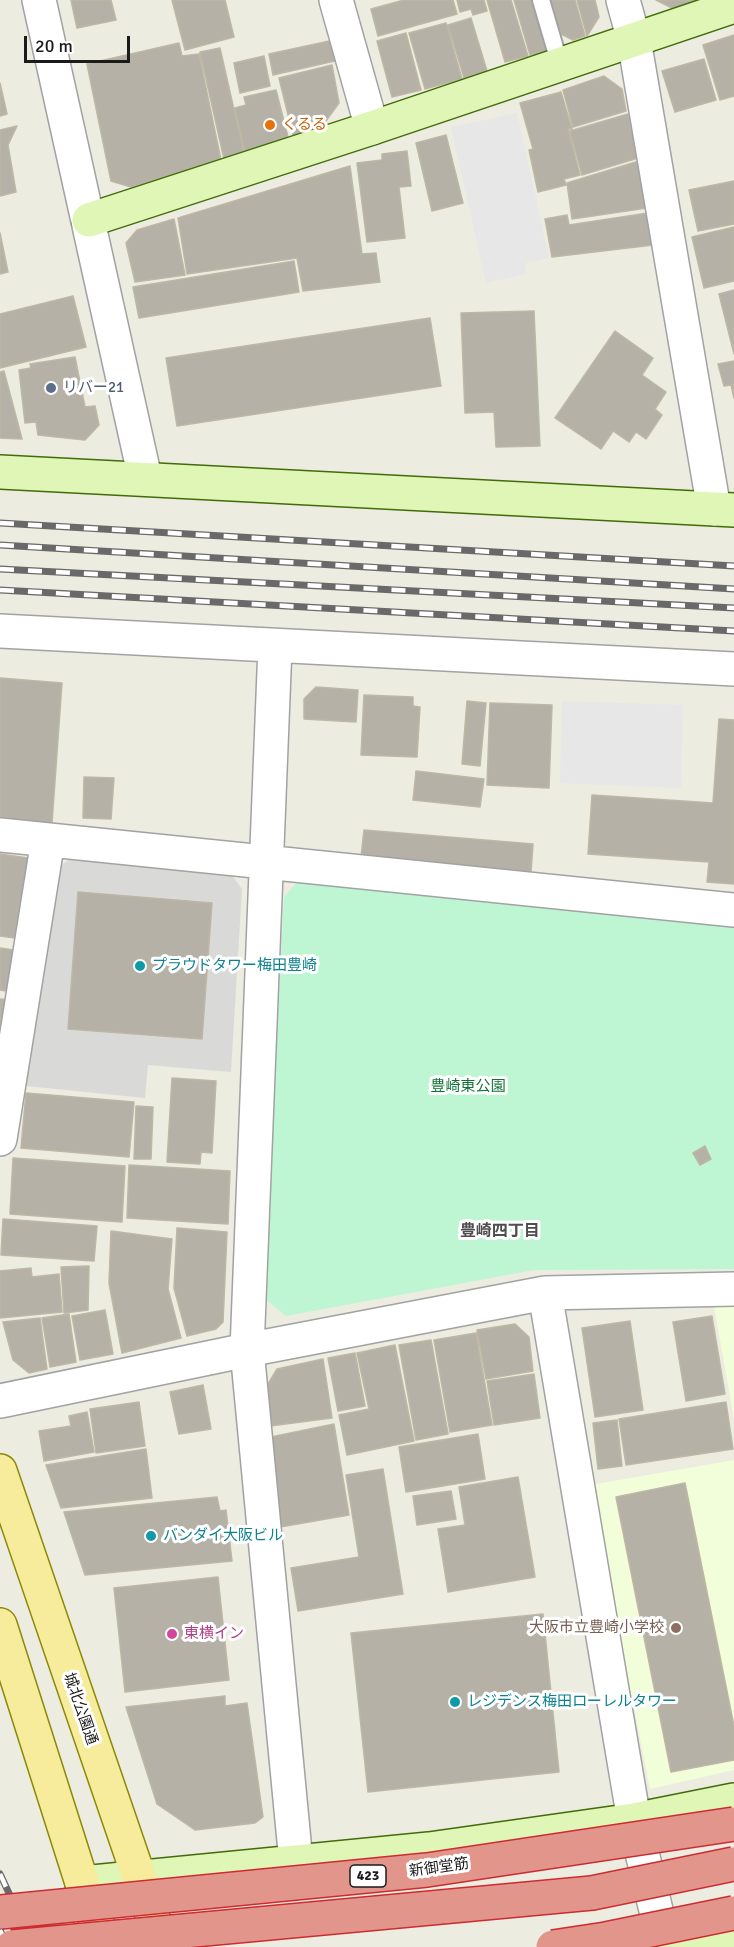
<!DOCTYPE html>
<html>
<head>
<meta charset="utf-8">
<style>
  body { margin:0 }
  #map { position:relative; width:734px; height:1947px; overflow:hidden; background:#ecece1; font-family:Signika,sans-serif }
  canvas { display:block }
  .scale { position:absolute; left:24px; top:36px; width:106px; height:27px; box-sizing:border-box; border:3px solid #1b1b1b; border-top:0; padding-left:8px; font-size:18px; line-height:21px; white-space:nowrap; color:#1b1b1b; -webkit-text-stroke:4px #fff; paint-order:stroke }
</style>
</head>
<body>
<div id="map">
<canvas width="734" height="1947"></canvas>
<div class="scale">20 m</div>
</div>
<script>
const c = document.querySelector('canvas').getContext('2d');
c.lineJoin = 'round';
function fillPath(path, color) { c.fillStyle = color; c.fill(path, 'evenodd'); }
function trace(path, color, width, dash) { c.strokeStyle = color; c.lineWidth = width; c.lineCap = dash ? 'butt' : 'round'; c.setLineDash(dash || []); c.stroke(path); }
function write(font, color, halo, rows, align = 'center') {
  c.font = font + ' Signika,"Noto Sans JP",sans-serif'; c.lineWidth = 6; c.setLineDash([]); c.textBaseline = 'middle'; c.strokeStyle = halo; c.fillStyle = color; for (const [text, x, y, turn = 0] of rows) {
    c.save(); c.translate(x, y); c.rotate((+turn || 0) * Math.PI / 180); c.textAlign = isNaN(turn) ? turn : align; if (halo) c.strokeText(text, 0, 0); c.fillText(text, 0, 0); c.restore();
  }
}
const residential = new Path2D(`
  M79,852L228,870L242,889L231,1072L148,1065L145,1098L26,1086L59,867Z`);
const education = new Path2D(`
  M714,1306L734,1307V1419Z
  M734,1460V1770L650,1789L590,1485Z`);
const park = new Path2D(`
  M302,877L734,924V1269L534,1270L286,1316L264,1298L284,897Z`);
const parking = new Path2D(`
  M517,113L549,258L525,263L527,274L486,283L451,127Z
  M562,701L683,705L681,788L560,783Z`);
const building = new Path2D(`
  M71,0H111L116,20L77,28Z
  M172,0H225L234,37L185,50Z
  M404,0H453L457,14L378,36L371,9Z
  M457,0H484L487,11L473,15L471,9L460,12Z
  M487,0H511L528,56L505,62Z
  M514,0H539L553,49L530,55Z
  M551,0H575L585,36L573,40L561,34Z
  M577,0H595L599,17L587,36Z
  M656,0H696L697,2L674,9Z
  M471,18L487,71L464,78L448,25Z
  M446,23L462,79L425,89L409,33Z
  M406,33L421,90L392,97L377,41Z
  M734,35V96L720,100L703,45Z
  M334,40L339,60L273,75L269,54Z
  M179,43L182,56L199,54L221,160L131,187L111,181L87,64Z
  M220,48L244,154L224,159L200,52Z
  M264,56L270,86L240,93L234,63Z
  M704,59L716,100L675,112L662,71Z
  M332,65L339,103L323,125L293,135L279,78Z
  M604,76L622,89L626,111L573,127L563,90Z
  M0,83L7,114L0,116Z
  M276,90L288,137L245,153L235,108L246,105L244,97Z
  M561,92L572,129H568L580,175L564,179L566,185L538,192L529,150L533,149L520,103Z
  M628,114L638,158L582,175L570,131Z
  M17,126L8,145L16,192L0,196V130Z
  M446,135L463,203L432,211L416,143Z
  M407,151L411,186L399,187L405,238L367,242L357,163L382,160V154Z
  M639,161L647,208L572,219L567,183Z
  M350,166L362,254L376,253L380,282L303,291L297,258L187,274L178,218Z
  M734,181V224L698,231L689,190Z
  M648,213L653,245L552,257L545,219L567,215L569,225Z
  M174,219L185,275L135,282L126,243L137,230Z
  M734,227V281L704,288L692,237Z
  M0,233L8,272L0,274Z
  M294,261L299,292L139,318L133,287Z
  M734,290V354L719,294Z
  M73,296L86,347L0,368V314Z
  M534,311L540,446L496,447L494,412L465,413L461,313Z
  M430,318L441,386L177,426L166,358Z
  M615,331L653,358L642,375L666,392L655,409L662,415L646,439L636,432L629,442L613,431L601,449L555,418Z
  M75,357L85,407L95,406L99,425L85,440L38,435L36,422L25,423L19,370L31,368L30,364Z
  M734,361V398L731,385L724,386L718,364Z
  M4,371L22,439L0,438V372Z
  M0,678L62,683L52,823L0,819Z
  M316,687L358,690L356,722L304,719V699Z
  M364,695L413,697V706L420,707L417,757L361,755Z
  M467,701L486,703L480,766L462,764Z
  M490,703L552,705L549,788L487,785Z
  M719,719L734,720V884L707,882L709,862L588,854L592,795L713,803Z
  M416,771L484,779L480,807L413,800Z
  M84,777L114,778L111,819L83,818Z
  M364,830L533,844L531,872L361,857Z
  M0,854L28,858L15,938L0,936Z
  M78,892L212,903L202,1039L68,1029Z
  M0,948L20,951L13,992L0,990Z
  M0,999L9,1000L0,1036Z
  M172,1078L216,1081L212,1153L201,1152L200,1164L167,1162Z
  M26,1093L134,1102L129,1157L21,1148Z
  M136,1106L153,1107L151,1159H134Z
  M705,1146L711,1159L700,1165L693,1153Z
  M13,1158L125,1166L122,1222L10,1214Z
  M129,1165L230,1171L228,1224L127,1218Z
  M3,1219L97,1226L94,1261L1,1255Z
  M177,1228L227,1232L223,1322L216,1329L187,1336L174,1288Z
  M111,1231L172,1239L168,1289L181,1338L122,1353L109,1283Z
  M89,1266L88,1310L64,1313L61,1267Z
  M31,1268L32,1277L59,1274L62,1312L0,1318V1271Z
  M105,1310L113,1354L80,1360L72,1316Z
  M69,1314L76,1362L50,1367L42,1318Z
  M712,1316L725,1394L686,1401L673,1322Z
  M40,1318L47,1369L29,1373L13,1360L3,1322Z
  M630,1321L643,1410L595,1417L582,1328Z
  M515,1324L529,1337L533,1371L486,1379L477,1330Z
  M476,1333L492,1425L450,1432L434,1340Z
  M431,1340L448,1434L416,1440L399,1345Z
  M395,1345L414,1441L347,1455L339,1415L369,1409L357,1353Z
  M355,1353L365,1406L338,1411L328,1358Z
  M323,1359L332,1418L270,1426L268,1384L277,1369Z
  M534,1374L540,1418L494,1425L487,1381Z
  M203,1385L211,1429L179,1434L170,1392Z
  M139,1402L145,1446L96,1453L90,1409Z
  M726,1402L733,1449L626,1465L619,1419Z
  M87,1412L94,1452L44,1461L39,1431L71,1426L69,1416Z
  M617,1420L622,1466L598,1469L593,1423Z
  M334,1424L349,1515L280,1527L271,1437Z
  M478,1434L485,1479L406,1492L399,1447Z
  M146,1449L152,1498L61,1508L46,1465Z
  M383,1469L403,1594L298,1611L291,1568L359,1557L346,1475Z
  M518,1477L535,1577L448,1592L438,1529L465,1525L459,1487Z
  M685,1483L734,1726V1760L671,1772L616,1497Z
  M451,1491L456,1519L417,1525L413,1496Z
  M217,1497L220,1511L226,1510L232,1561L85,1575L64,1512Z
  M218,1577L229,1680L125,1692L114,1588Z
  M543,1614L559,1772L368,1792L351,1633Z
  M225,1696V1706L247,1703L263,1817L255,1823L195,1830L157,1804L126,1707Z`);
const lane = new Path2D(`
  M541,0L560,65`);
const street = new Path2D(`
  M39,0L145,478
  M336,0L372,128
  M623,0L634,40L714,509
  M0,631L734,669
  M275,646L247,1350L296,1862
  M0,835L734,910
  M0,1139L48,840
  M545,1293L634,1820L665,1947
  M0,1401L247,1350L545,1293L734,1289`);
const secondary = new Path2D(`
  M89,220L372,128L734,6
  M0,472L734,510
  M82,1883L429,1849L634,1820L734,1800
  M673,1947L734,1933`);
const primary = new Path2D(`
  M0,1471L163,1947
  M0,1625L82,1883L106,1947`);
const rail = new Path2D(`
  M0,523L734,566
  M0,545L734,589
  M0,569L734,608
  M0,590L734,631
  M0,1874L34,1947
  M0,1930L8,1947`);
const highwayBridge = new Path2D(`
  M0,1912L427,1870L734,1824
  M12,1947L592,1893L734,1864
  M553,1947L606,1939L734,1913`);
const markers = [
  [270,125,6,"#e8710a"],
  [51,388,6,"#5c6f8a"],
  [140,966,6,"#0f9aa8"],
  [151,1536,6,"#0f9aa8"],
  [676,1628,6,"#8d6e63"],
  [172,1634,6,"#d1479c"],
  [455,1702,6,"#0f9aa8"]
];
const shields = [
  [368,1876,36]
];
const shieldNames = [
  ["423",368,1876]
];
const foodNames = [
  ["くるる",282,125]
];
const serviceNames = [
  ["リバー21",63,388]
];
const cultureNames = [
  ["プラウドタワー梅田豊崎",152,966],
  ["バンダイ大阪ビル",163,1536],
  ["レジデンス梅田ローレルタワー",467,1702]
];
const parkNames = [
  ["豊崎東公園",468,1087]
];
const educationNames = [
  ["大阪市立豊崎小学校",664,1628]
];
const hotelNames = [
  ["東横イン",184,1634]
];
const streetNames = [
  ["城北公園通",80,1709,71],
  ["新御堂筋",439,1868,-8]
];
const neighbourhoodNames = [
  ["豊崎四丁目",500,1232]
];
fillPath(residential, '#d9d9d8');
fillPath(education, '#f2fdd9');
fillPath(park, '#bef6d4');
fillPath(parking, '#e7e7e7');
fillPath(building, '#b6b1a7');
trace(building, '#bdb7a4', 1.5);
trace(lane, '#a2a2a2', 20);
trace(street, '#a2a2a2', 36);
trace(secondary, '#436b09', 36);
trace(primary, '#8c8906', 36);
trace(lane, '#fff', 16);
trace(street, '#fff', 33);
trace(secondary, '#dff6b6', 33);
trace(primary, '#f7ec9b', 33);
trace(rail, '#696969', 7);
trace(rail, '#fff', 4.5, [14]);
trace(highwayBridge, '#ce2b31', 36, []);
trace(highwayBridge, '#e2968b', 33);
for (const [x, y, r, color] of markers) { const dot = new Path2D(); dot.arc(x, y, r, 0, 2 * Math.PI); c.fillStyle = color; c.fill(dot); trace(dot, '#fff', 2); }
for (const [x, y, w] of shields) { const box = new Path2D(); box.roundRect(x - w / 2, y - 11, w, 22, 4.5); c.fillStyle = '#fff'; c.fill(box); trace(box, '#1b1b1b', 1.5); }
write('bold 14px', '#1b1b1b', null, shieldNames);
write('15px', '#c56008', '#fff', foodNames, 'left');
write('15px', '#4e5e75', '#fff', serviceNames, 'left');
write('15px', '#0d838f', '#fff', cultureNames, 'left');
write('15px', '#107336', '#fff', parkNames);
write('15px', '#785e54', '#fff', educationNames, 'right');
write('15px', '#b23c85', '#fff', hotelNames, 'left');
write('15px', '#1b1b1b', '#fff', streetNames);
write('bold 16px', '#4e4e4e', '#fff', neighbourhoodNames);
</script>
</body>
</html>
